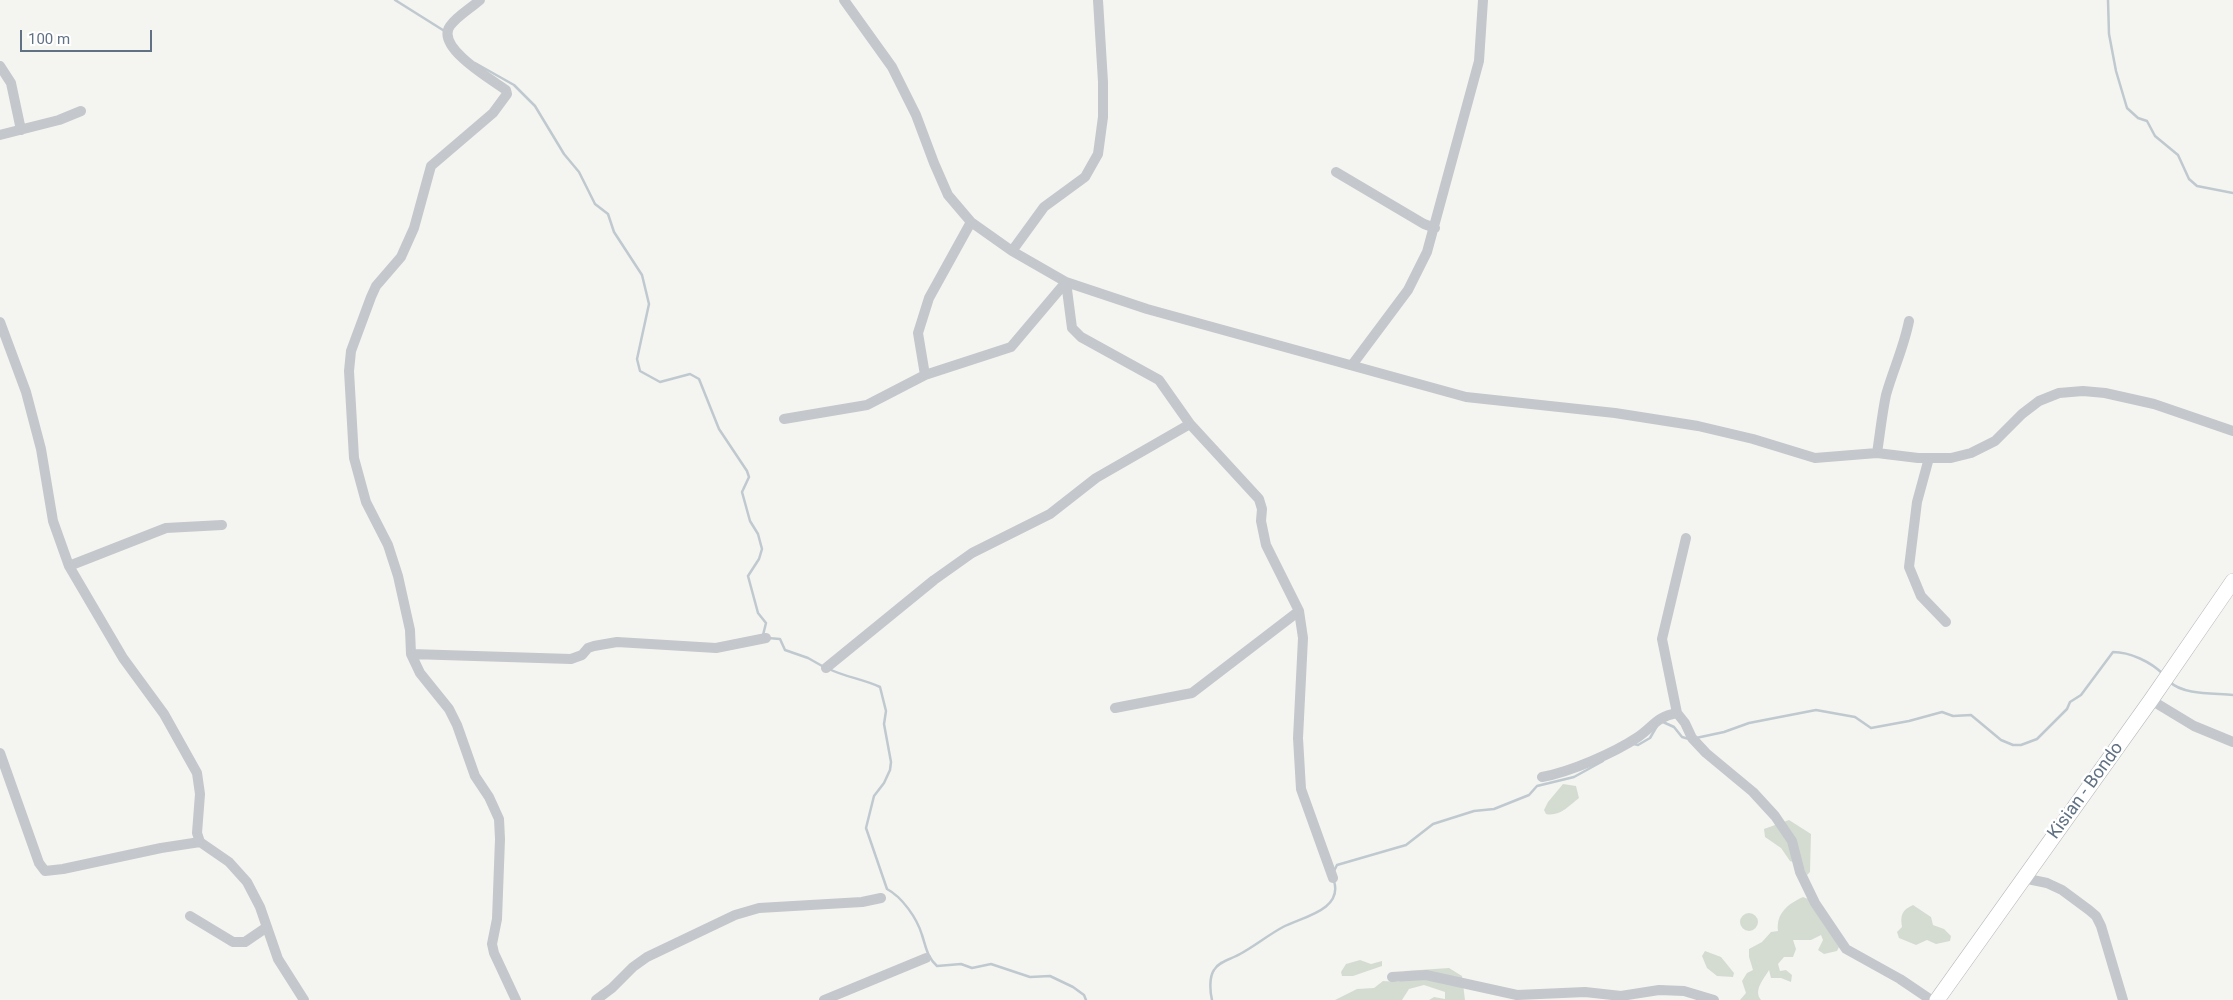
<!DOCTYPE html>
<html>
<head>
<meta charset="utf-8">
<style>
  body { margin:0 }
  #map { position:relative; width:2233px; height:1000px; overflow:hidden; background:#f4f5f0; font-family:Roboto,sans-serif }
  canvas { display:block }
  .scale { position:absolute; left:20px; top:30px; width:132px; height:22px; box-sizing:border-box; border:2px solid #617184; border-top:0; padding-left:6px; font-size:15px; line-height:18px; white-space:nowrap; color:#617184; -webkit-text-stroke:4px #fff; paint-order:stroke }
</style>
</head>
<body>
<div id="map">
<canvas width="2233" height="1000"></canvas>
<div class="scale">100 m</div>
</div>
<script>
const c = document.querySelector('canvas').getContext('2d');
c.lineJoin = 'round';
function fillPath(path, color) { c.fillStyle = color; c.fill(path, 'evenodd'); }
function trace(path, color, width, dash) { c.strokeStyle = color; c.lineWidth = width; c.lineCap = dash ? 'butt' : 'round'; c.setLineDash(dash || []); c.stroke(path); }
function write(font, color, halo, rows, align = 'center') {
  c.font = font + ' Roboto,sans-serif'; c.lineWidth = 5; c.setLineDash([]); c.textBaseline = 'middle'; c.strokeStyle = halo; c.fillStyle = color; for (const [text, x, y, turn = 0] of rows) {
    c.save(); c.translate(x, y); c.rotate((+turn || 0) * Math.PI / 180); c.textAlign = isNaN(turn) ? turn : align; if (halo) c.strokeText(text, 0, 0); c.fillText(text, 0, 0); c.restore();
  }
}
const green = new Path2D(`
  M1563,784L1576,786L1579,798C1569,806 1559,817 1546,814L1544,810L1548,802Z
  M1789,820L1811,834L1810,872L1807,875L1802,865L1790,861L1781,848L1765,837L1764,829Z
  M1803,897L1808,899L1839,947L1837,951L1824,954L1818,950L1823,940L1821,935L1811,940H1793L1796,949L1793,957H1784L1778,964L1780,971L1786,970L1792,975L1791,982L1781,978H1771L1769,970C1764,979 1753,990 1761,1000H1740L1746,993L1742,981L1747,973L1753,970L1749,957V949L1762,942L1771,932L1778,931C1776,913 1788,904 1803,897Z
  M1913,905L1931,917L1933,925L1944,929L1951,936L1950,941L1936,944L1927,940L1916,945L1899,938L1897,932L1902,927C1900,915 1902,910 1913,905Z
  M1740 922a9 9 0 1 1 18 0a9 9 0 1 1-18 0Z
  M1705,951L1721,957L1734,973L1733,977L1717,976L1707,968L1702,956Z
  M1360,960L1371,964L1382,961V966L1353,976H1342L1341,972L1346,964Z
  M1449,968L1462,976L1465,1000H1429L1434,997L1445,999V992L1424,985L1409,989L1402,1000H1335L1357,989L1374,988L1383,981L1399,982L1405,971Z`);
const stream = new Path2D(`
  M395,0L446,32
  M2108,0L2109,34L2116,71L2127,108L2138,118L2147,121L2155,136L2178,155L2189,179L2197,186L2233,193
  M475,63L514,85L535,106L564,154L579,172L595,204L608,214L614,232L642,275L649,304L637,359L640,371L660,382L690,374L699,379L719,429L747,471L749,477L742,492L750,521L758,534L762,549L759,559L748,576L758,613L766,623L763,635
  M768,638L780,639L785,650L808,658L824,667
  M829,669C845,677 863,679 880,687L886,711L884,724L891,762L890,770L884,783L874,796L866,828L887,889C902,897 917,918 922,935C926,947 927,957 937,966L961,964L972,968L991,964L1030,977L1050,976L1073,987L1084,995L1086,1000
  M2170,682C2183,695 2215,693 2233,695
  M1663,722L1674,727L1682,737L1689,739
  M1696,738L1724,732L1749,723L1816,710L1855,717L1871,728L1909,721L1942,712L1953,716L1971,715L2001,740L2013,745H2021L2037,739L2067,709L2070,702L2081,695L2113,652C2130,652 2151,662 2163,674
  M1634,744L1638,745L1650,738L1657,726
  M1334,871L1337,865L1406,845L1433,824L1474,811L1494,809L1529,795L1537,786L1574,777L1603,761
  M1212,1000C1210,992 1209,977 1214,970C1219,961 1232,959 1240,954C1255,946 1268,935 1283,927C1302,917 1343,910 1334,881`);
const minor = new Path2D(`
  M480,0C471,8 457,16 450,26C435,47 492,80 506,90L507,94L493,113L431,166L414,228L401,257L376,286L371,297L351,351L349,371L354,458L366,502L388,545L398,576L410,630L411,654L420,673L449,709L457,725L475,776L489,797L499,819L500,839L497,919L492,944L494,953L516,1000
  M844,0L892,67L916,115L934,163L948,195L971,222L1012,251L1066,282L1147,309L1466,397L1615,413L1698,426L1753,439L1815,458L1877,453L1918,458H1951L1971,453L1995,441L2022,414L2039,401L2059,393L2083,391L2105,393L2154,404L2233,431
  M0,66L11,83L21,130
  M0,135L59,120L81,111
  M1336,172L1424,224L1435,228
  M1012,251L1044,207L1085,177L1098,154L1103,117V82L1098,0
  M0,322L26,392L41,449L53,521L69,566L123,658L164,714L197,773L200,794L197,833L200,842
  M1352,365L1408,290L1427,252L1479,61L1483,0
  M925,375L918,333L929,298L971,222
  M784,419L867,405L925,375L1011,347L1066,282L1072,328L1081,337L1159,380L1190,424L1259,499L1262,509L1261,521L1266,545L1299,611L1303,638L1298,738L1301,789L1333,878
  M1877,453C1880,434 1882,414 1886,395C1893,370 1904,347 1909,321
  M1929,458L1917,502L1909,567L1921,596L1946,622
  M69,566L166,528L222,525
  M411,654L571,659L582,655L588,648L594,646L617,642L716,648L766,638
  M826,668L934,580L972,553L1050,514L1096,478L1190,424
  M2151,700L2194,726L2233,742
  M1115,708L1192,693L1299,611
  M1677,713L1662,639L1686,538
  M0,753L39,863L45,871L63,869L161,848L200,842L229,862L247,882L260,907L278,959L304,1000
  M1542,777C1570,772 1614,753 1638,737C1654,726 1656,717 1677,713L1685,723L1692,738L1706,753L1753,792L1775,816L1792,841L1800,872L1815,903L1846,949L1900,979L1931,1000
  M2023,878L2047,883L2062,890L2089,910L2096,916L2101,926L2123,1000
  M190,916L233,942H245L267,927
  M1392,977L1426,975L1517,995L1585,992L1621,996L1659,990L1684,991L1714,1000
  M596,1000L612,988L633,967L647,957L735,915L759,908L862,902L881,898
  M824,1000L926,958`);
const highway = new Path2D(`
  M1937,1000L2151,700L2233,581`);
const streetNames = [
  ["Kisian - Bondo",2086,791,-54]
];
fillPath(green, '#d4dcd1');
trace(stream, '#bfc9cf', 2.5);
trace(highway, '#b6b9bd', 16);
trace(minor, '#c4c7cb', 10);
trace(highway, '#fff', 15);
write('18px', '#617184', '#fff', streetNames);
</script>
</body>
</html>
